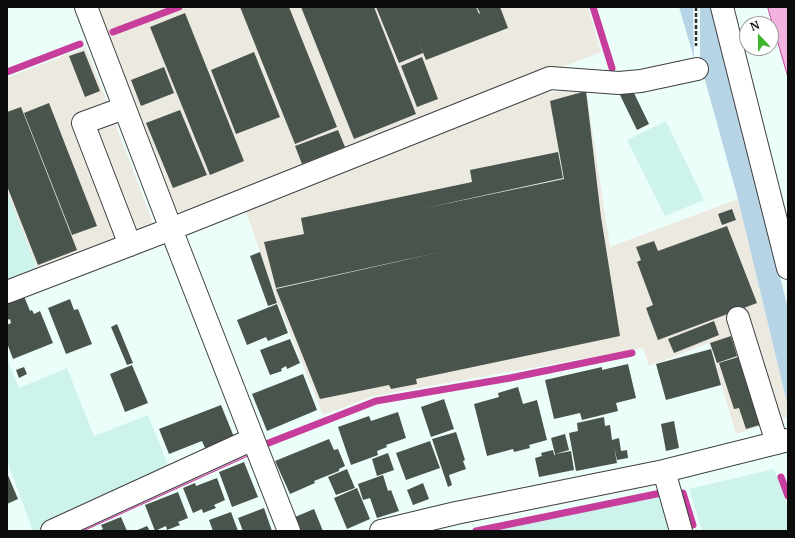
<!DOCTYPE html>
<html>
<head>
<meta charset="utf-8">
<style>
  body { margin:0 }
  #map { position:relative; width:795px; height:538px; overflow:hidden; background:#ecfef9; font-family:Merriweather,serif }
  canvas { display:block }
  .frame { position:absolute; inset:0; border:8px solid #0c0c0c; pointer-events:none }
  .north { position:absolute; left:739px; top:16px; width:40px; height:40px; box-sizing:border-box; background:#fff; border:1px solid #9e9e9e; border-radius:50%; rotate:338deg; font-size:11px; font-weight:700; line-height:16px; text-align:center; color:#0c0c0c }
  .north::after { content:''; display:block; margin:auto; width:14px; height:18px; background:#3db52b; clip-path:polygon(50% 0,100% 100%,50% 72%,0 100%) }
</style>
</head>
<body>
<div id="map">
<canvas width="795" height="538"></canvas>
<div class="frame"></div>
<div class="north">N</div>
</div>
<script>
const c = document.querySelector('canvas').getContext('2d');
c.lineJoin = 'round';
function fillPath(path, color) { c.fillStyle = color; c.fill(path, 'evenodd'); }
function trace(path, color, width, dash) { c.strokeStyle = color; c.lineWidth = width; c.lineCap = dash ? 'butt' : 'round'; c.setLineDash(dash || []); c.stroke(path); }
const industrial = new Path2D(`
  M97,7H588L601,52L188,214L172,209Z
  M86,47L153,223L37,268L7,192V78Z
  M586,89L610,247L738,199L788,407V417L736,434L709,343L649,366L643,348L374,396L323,415L278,303L245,209L535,94Z`);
const farmland = new Path2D(`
  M666,121L704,200L665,216L627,140Z
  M7,192L37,268L7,280Z
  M7,358L19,388L67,368L94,436L148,415L170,470L36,531H33L7,461Z
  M774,469L788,507V531H702L689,489Z
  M666,495L676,531H491Z`);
const green = new Path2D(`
  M679,7H693L694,58Z
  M700,7H714L788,309V407L738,199L703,73L700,55Z`);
const water = new Path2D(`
  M768,7H788V77Z
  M246,450L248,456L83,531H70Z`);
const stream = new Path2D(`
  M593,7L612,68
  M113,32L179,7
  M7,72L80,44
  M266,444L376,401L510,378L632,353
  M781,477L788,496
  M683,493L693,525
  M476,531L661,493`);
const building = new Path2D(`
  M240,7H289L337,127L295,144Z
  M301,7H374L416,114L354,139Z
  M376,7H476L479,14L480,13L477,7H500L508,28L426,60L417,38L423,53L399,63Z
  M185,13L244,161L210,175L150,27Z
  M84,51L100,91L85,97L69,56Z
  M254,52L280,117L236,134L211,70Z
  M422,57L438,99L417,107L401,66Z
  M164,67L174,93L141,106L131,80Z
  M632,89L649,124L637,130L620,95Z
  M586,91L601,217L620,336L416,379L417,384L391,389L389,385L320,399L276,289L445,251L276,288L264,242L304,234L301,218L472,182L470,170L558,152L563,178L421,209L564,179L550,101Z
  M49,103L97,226L72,235L24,113Z
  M21,107L77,250L38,265L7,186V112Z
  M180,110L207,175L173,188L146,123Z
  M338,130L345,147L302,164L295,146Z
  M732,209L736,220L722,225L718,214Z
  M727,226L757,303L658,340L646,308L653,305L637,262L641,260L636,247L654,241L658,251Z
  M260,252L277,303L268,306L250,256Z
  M24,296L30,311L32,310L34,314L40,311L53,343L13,359L7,343V325L11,323L10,319L7,320V303Z
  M70,299L74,310L78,309L92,344L66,354L48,308Z
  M277,304L288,333L268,341L266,337L247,345L237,320Z
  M714,321L719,335L674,353L668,339Z
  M117,324L133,363L127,365L111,327Z
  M731,336L737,356L717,363L710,343Z
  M290,339L300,363L287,369L286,366L281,369L282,371L270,375L260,350Z
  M711,349L721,385L666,400L656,364Z
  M738,357L760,425L746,429L739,408L734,409L719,363Z
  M628,364L636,398L616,403L618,411L582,420L580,413L554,419L545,380L602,367V370Z
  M132,365L148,403L125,412L110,374Z
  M24,367L27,374L19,378L16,370Z
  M303,374L317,410L267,431L252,394Z
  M518,387L523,404L537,400L547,440L529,445L530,448L514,452L513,449L487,456L474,404L499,397L498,393Z
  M444,399L454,429L431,437L421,407Z
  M221,405L234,437L205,448L202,441L169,454L159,429Z
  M398,412L406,438L386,445L387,447L377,451L378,455L351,465L338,427L369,416L371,421Z
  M604,417L605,426L610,425L612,440L619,438L621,451L627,450L628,458L617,460L614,447L617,463L576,471L569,433L578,431L577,423Z
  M674,421L679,448L666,451L661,424Z
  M456,432L465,460L463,461L466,469L449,475L452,485L448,487L432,439Z
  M565,434L569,450L555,454L551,438Z
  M329,439L334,450L338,449L345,466L339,469V471L314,481L315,483L290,494L275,461Z
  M430,441L440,468L406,480L396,453Z
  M553,450L554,454L552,455L554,454L555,456V454L571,451L574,470L539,477L535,458L542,456L541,453Z
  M388,453L394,470L377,476L372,459Z
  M244,462L258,497L232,507L219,472Z
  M347,469L355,488L336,495L328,477Z
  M7,473L18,499L7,504Z
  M383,475L388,491L391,490L399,511L377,518L370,498L363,500L358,484Z
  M217,478L225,500L214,505L216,508L203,513L202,509L193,513L183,488L195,483L196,486Z
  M423,483L429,499L413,505L407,490Z
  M357,488L370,519L347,529L334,498Z
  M178,492L188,518L178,522L180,525L167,530L166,526L155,531L145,505Z
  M264,508L272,531H243L238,518Z
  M314,509L323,531H301L295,517Z
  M231,512L238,531H213L209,520Z
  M121,517L127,531H98L103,529L101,525Z
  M147,526L150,531H135Z`);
const path = new Path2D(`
  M696,7V46`);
const minor = new Path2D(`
  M86,7L171,229L289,531
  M722,7L788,268
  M124,108L83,123L130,245
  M7,292L171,229L550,78L619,83L641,81L697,69
  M738,318L777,443
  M664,471L681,531
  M52,531L253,439
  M381,531L456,513L664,471L788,440`);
fillPath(industrial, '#ebe9e0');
fillPath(farmland, '#cdf3ec');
fillPath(green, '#b7d4e6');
fillPath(water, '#f3b3e0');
trace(water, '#c73d9b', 1);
trace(stream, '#c73d9b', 7);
fillPath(building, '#49544c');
trace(minor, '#3f3f3f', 24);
trace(path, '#2e2e2e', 2.5, [4, 2]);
trace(minor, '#fff', 22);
</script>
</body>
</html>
